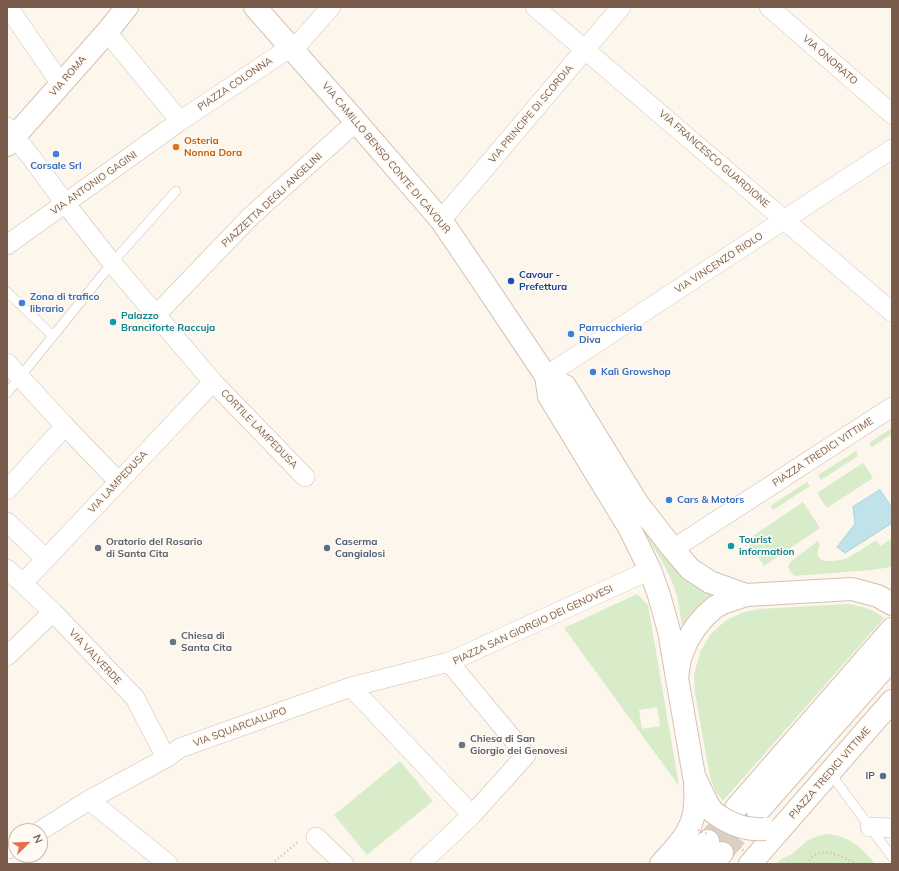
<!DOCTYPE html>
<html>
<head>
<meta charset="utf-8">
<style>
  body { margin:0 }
  #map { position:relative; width:899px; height:871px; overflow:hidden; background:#fdf6ec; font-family:Mulish,sans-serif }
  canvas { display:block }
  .frame { position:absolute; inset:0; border:8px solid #7a5c4d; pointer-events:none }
  .north { position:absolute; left:8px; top:823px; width:40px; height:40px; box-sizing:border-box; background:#fffaf3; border:1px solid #cabbb1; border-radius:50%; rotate:67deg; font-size:11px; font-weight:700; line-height:16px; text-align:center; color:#7a5c4d }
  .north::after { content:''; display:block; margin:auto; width:14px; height:18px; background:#e76f51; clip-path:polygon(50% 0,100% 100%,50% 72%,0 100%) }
</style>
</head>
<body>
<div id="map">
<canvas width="899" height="871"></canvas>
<div class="frame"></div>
<div class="north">N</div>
</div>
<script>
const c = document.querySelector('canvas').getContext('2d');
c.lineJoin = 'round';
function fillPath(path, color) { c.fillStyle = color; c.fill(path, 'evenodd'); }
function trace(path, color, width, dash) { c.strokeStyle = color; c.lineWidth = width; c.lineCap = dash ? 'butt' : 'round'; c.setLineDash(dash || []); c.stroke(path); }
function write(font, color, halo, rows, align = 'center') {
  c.font = font + ' Mulish,sans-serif'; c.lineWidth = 3; c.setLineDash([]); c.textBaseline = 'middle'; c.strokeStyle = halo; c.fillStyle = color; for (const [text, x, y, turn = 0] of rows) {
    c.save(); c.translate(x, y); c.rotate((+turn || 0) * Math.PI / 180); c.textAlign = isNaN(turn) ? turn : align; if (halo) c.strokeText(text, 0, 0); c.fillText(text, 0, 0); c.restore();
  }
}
const green = new Path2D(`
  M892,428V434L872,447L869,443Z
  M856,451L858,456L821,480L818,475Z
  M863,463L873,478L827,508L817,493Z
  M807,482L810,486L773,510L770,506Z
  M803,502L820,528L764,566L747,540Z
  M632,514L713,594C700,603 690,613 682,626C680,612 678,597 673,584C663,559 646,536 632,514Z
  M892,539V566L891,567L872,570L794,576L788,568L790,562L818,541L820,545C819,547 817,551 818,554C818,565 842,561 849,557C858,552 867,546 876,540L880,546Z
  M637,594L648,605L679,786L564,628ZM657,707L660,726L642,729L639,710Z
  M847,604C862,607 872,608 884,618L723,801L715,791L710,777L695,693L694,674L701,650L711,634L725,621L744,612L759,609Z
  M400,761L433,801L367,855L334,815Z
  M827,834C849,836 862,847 875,864H776L781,859L792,854L808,840L818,836Z`);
const water = new Path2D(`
  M880,490L892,508V523L845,553L837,547L855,524L853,507Z`);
const secondaryTunnel = new Path2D(`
  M708,841L736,808
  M722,853L755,814`);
const path = new Path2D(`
  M272,864L299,841
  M807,864C819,842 840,856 857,864`);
const lane = new Path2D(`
  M7,292L53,336
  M7,393L112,263L176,191
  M830,773L892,857`);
const street = new Path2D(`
  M8,7L61,84
  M535,7L892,312
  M769,7L892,114
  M107,32L180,121
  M293,50L331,7
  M7,127L31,157L65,203L112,263L156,315L213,382L305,477
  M441,220L621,7
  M7,245L180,121L291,47
  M156,315L250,217L356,122
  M7,363L65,426L118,481
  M546,376L892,149
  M7,490L65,426
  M7,522L46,559
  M673,549L892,407
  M7,569L53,612L135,698L166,758
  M23,583L213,382
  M7,656L53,612
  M351,687L472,815L526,755L449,662
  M89,800L168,864
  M870,827L892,828
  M40,831L89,800L166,758L180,748L351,687L449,662L650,570
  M316,837L344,864
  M7,849L16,845
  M420,864L472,815`);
const secondary = new Path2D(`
  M255,7L351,116L441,220L483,282L546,376L549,396L630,529L650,570L659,595L669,631L677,678
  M7,145L107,32L127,7
  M546,376L565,386L638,504L673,549L690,569L710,582L746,595
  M736,808L892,629
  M758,811L892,659
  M713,812L707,803L694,776L677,678L680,658L687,641L695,628L705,616L715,607L725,602L746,595L852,589L878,596L892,604
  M661,864C677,846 694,831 695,805C696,798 695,790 695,783
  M687,864L708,841
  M712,864L722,853
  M750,864L892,701`);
const pathBridge = new Path2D(`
  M698,830L707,834
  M739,848L745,851`);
const secondaryBridge = new Path2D(`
  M713,812C729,824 745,831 765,829`);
const markers = [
  [176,147,4,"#e8710a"],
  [56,154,4,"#3f7fe0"],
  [511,281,4,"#1a4fb4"],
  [22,303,4,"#3f7fe0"],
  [113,322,4,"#0f9aa8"],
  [571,334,4,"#3f7fe0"],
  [593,372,4,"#3f7fe0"],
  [669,500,4,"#3f7fe0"],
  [731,546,4,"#0f9aa8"],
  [98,548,4,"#6b7280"],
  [327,548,4,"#5c6f8a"],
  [173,642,4,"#6b7280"],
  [462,745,4,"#6b7280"],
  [883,776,4,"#5c6f8a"]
];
const streetNames = [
  ["VIA ONORATO",830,60,41],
  ["VIA ROMA",68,76,-49],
  ["PIAZZA COLONNA",235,84,-34],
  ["VIA PRINCIPE DI SCORDIA",531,114,-50],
  ["VIA CAMILLO BENSO CONTE DI CAVOUR",386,158,50],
  ["VIA FRANCESCO GUARDIONE",714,159,41],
  ["VIA ANTONIO GAGINI",94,183,-35],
  ["PIAZZETTA DEGLI ANGELINI",272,200,-43],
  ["VIA VINCENZO RIOLO",719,263,-33],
  ["CORTILE LAMPEDUSA",259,429,46],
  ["PIAZZA TREDICI VITTIME",823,452,-33],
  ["VIA LAMPEDUSA",118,482,-47],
  ["PIAZZA SAN GIORGIO DEI GENOVESI",533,625,-25],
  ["VIA VALVERDE",95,657,47],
  ["VIA SQUARCIALUPO",240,727,-20],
  ["PIAZZA TREDICI VITTIME",830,773,-49]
];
const foodNames = [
  ["Osteria",184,141],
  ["Nonna Dora",184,153]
];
const shopNames = [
  ["Corsale Srl",56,166,"center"],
  ["Zona di trafico",30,297],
  ["librario",30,309],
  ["Parrucchieria",579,328],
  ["Diva",579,340],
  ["Kalì Growshop",601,372],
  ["Cars & Motors",677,500]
];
const transitNames = [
  ["Cavour -",519,275],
  ["Prefettura",519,287]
];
const cultureNames = [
  ["Palazzo",121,316],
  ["Branciforte Raccuja",121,328],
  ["Tourist",739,540],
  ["information",739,552]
];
const worshipNames = [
  ["Oratorio del Rosario",106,542],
  ["di Santa Cita",106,554],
  ["Chiesa di",181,636],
  ["Santa Cita",181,648],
  ["Chiesa di San",470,739],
  ["Giorgio dei Genovesi",470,751]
];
const serviceNames = [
  ["Caserma",335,542],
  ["Cangialosi",335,554],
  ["IP",875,776,"right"]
];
fillPath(green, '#d8ecc9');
fillPath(water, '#bfe3e8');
trace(water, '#a5d3da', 1);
trace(secondaryTunnel, '#dcd0c4', 22, [22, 11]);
trace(lane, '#d1beb0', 10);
trace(street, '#d1beb0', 20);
trace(secondary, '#d6c0b0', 24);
trace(path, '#d9b8a5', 2.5, [1, 3]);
trace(lane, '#fff', 9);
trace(street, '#fff', 19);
trace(secondary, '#fff', 22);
trace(secondaryBridge, '#d6c0b0', 24, []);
trace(pathBridge, '#d9b8a5', 2.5, [1, 3]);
trace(secondaryBridge, '#fff', 22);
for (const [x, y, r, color] of markers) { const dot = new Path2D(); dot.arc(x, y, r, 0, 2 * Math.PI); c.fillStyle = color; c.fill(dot); trace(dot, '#fffaf3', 1.5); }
write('10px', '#7a5c4d', '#fffaf3', streetNames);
write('bold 10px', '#c56008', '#fffaf3', foodNames, 'left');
write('bold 10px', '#366cbe', '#fffaf3', shopNames, 'left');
write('bold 10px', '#164399', '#fffaf3', transitNames, 'left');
write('bold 10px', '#0d838f', '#fffaf3', cultureNames, 'left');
write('bold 10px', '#5b616d', '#fffaf3', worshipNames, 'left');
write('bold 10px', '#4e5e75', '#fffaf3', serviceNames, 'left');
</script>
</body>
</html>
